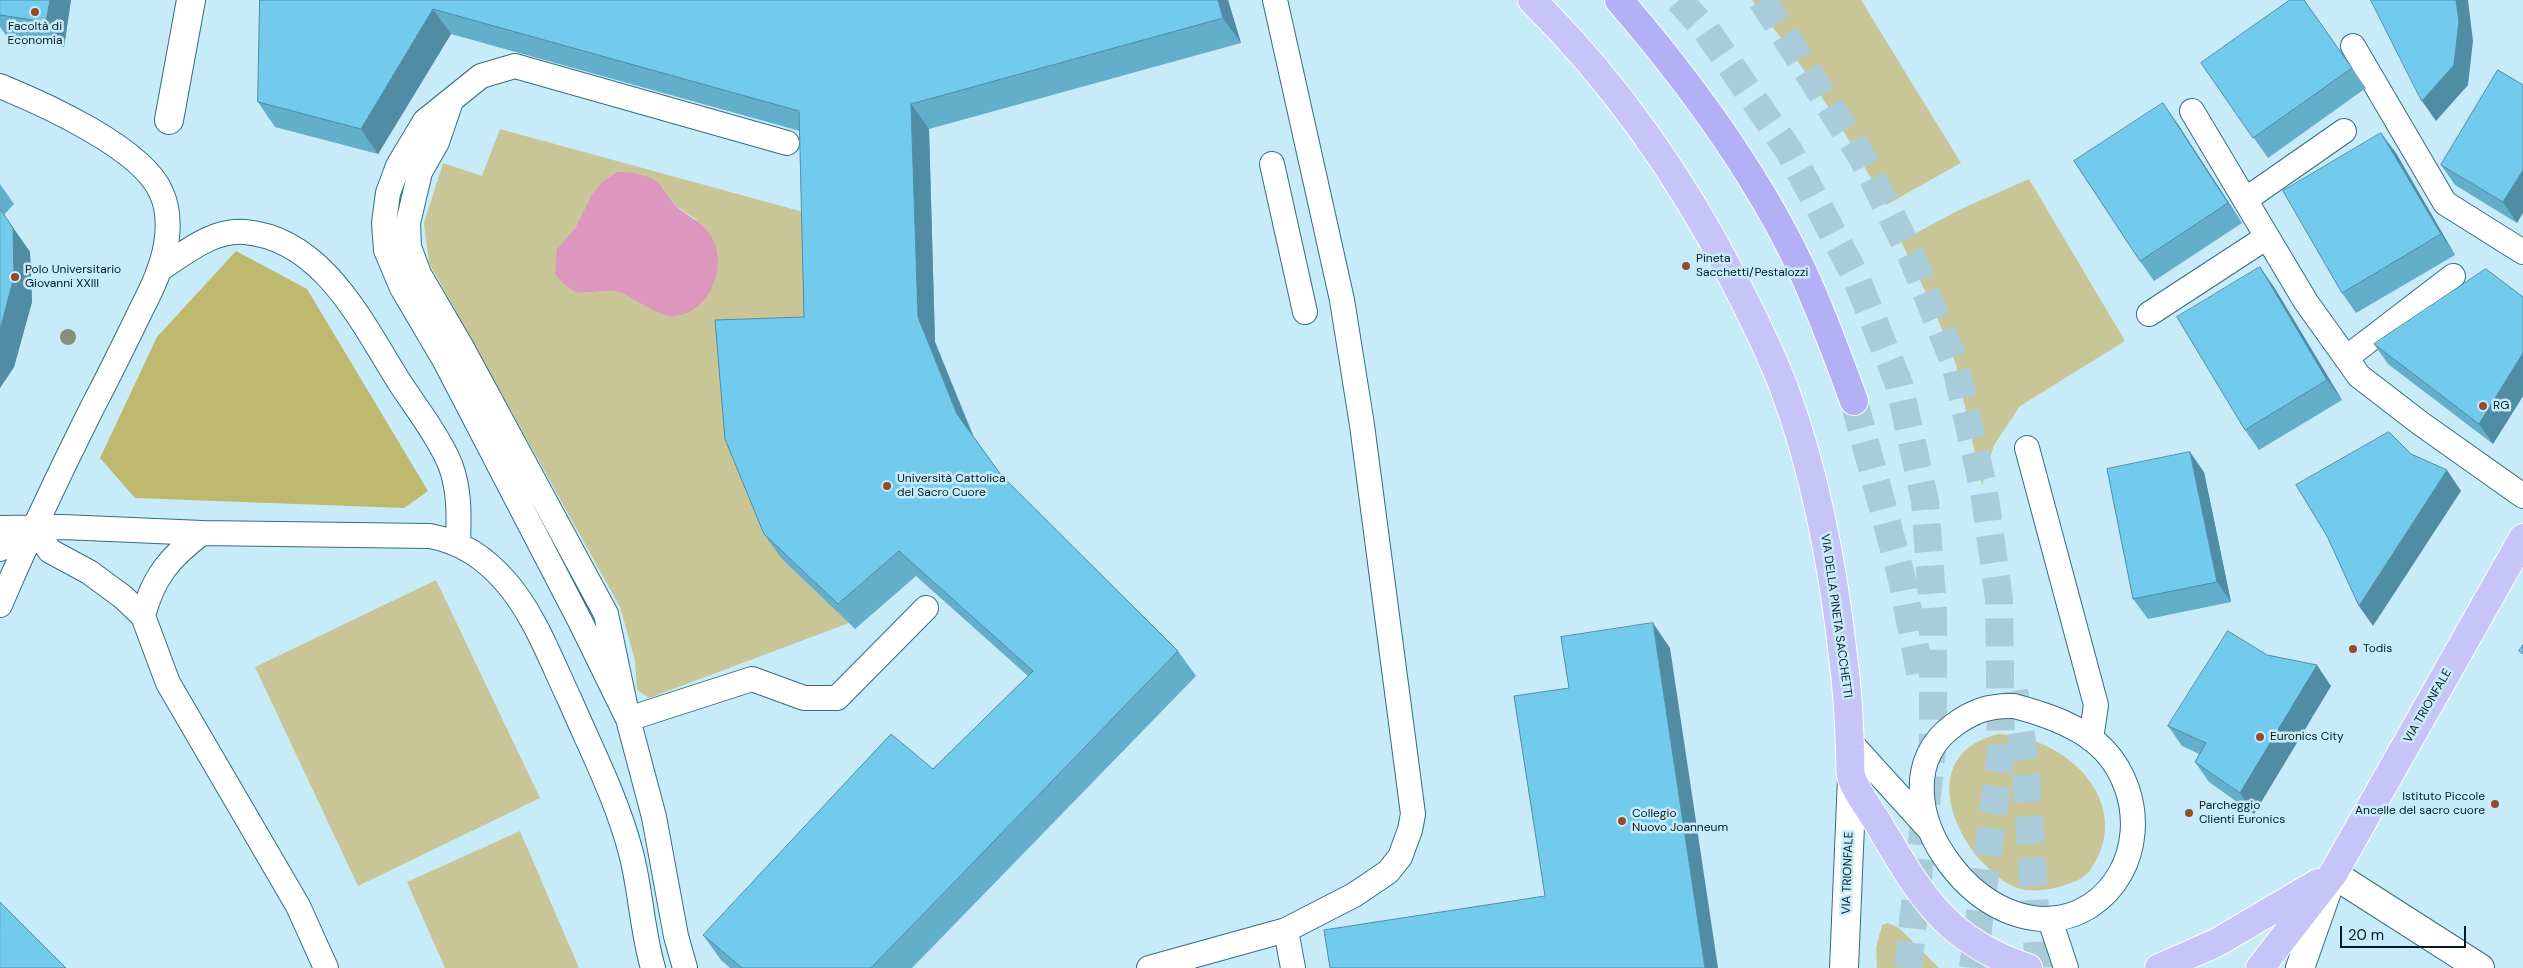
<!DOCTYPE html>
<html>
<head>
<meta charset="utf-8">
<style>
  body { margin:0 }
  #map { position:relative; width:2523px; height:968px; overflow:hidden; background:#c8ebfa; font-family:"DM Sans",sans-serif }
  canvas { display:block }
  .scale { position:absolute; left:2340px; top:926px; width:126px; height:22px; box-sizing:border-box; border:2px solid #031b24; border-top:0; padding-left:6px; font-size:15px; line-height:18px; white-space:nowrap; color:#031b24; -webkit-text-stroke:4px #c8ebfa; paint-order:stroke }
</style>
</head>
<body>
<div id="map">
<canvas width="2523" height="968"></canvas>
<div class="scale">20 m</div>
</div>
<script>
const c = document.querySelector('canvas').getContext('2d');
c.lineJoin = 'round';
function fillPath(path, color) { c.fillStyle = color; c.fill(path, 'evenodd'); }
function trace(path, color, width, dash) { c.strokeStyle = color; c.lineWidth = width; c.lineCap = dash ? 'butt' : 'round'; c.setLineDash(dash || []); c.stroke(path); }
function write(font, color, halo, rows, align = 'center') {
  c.font = font + ' "DM Sans",sans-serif'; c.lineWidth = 5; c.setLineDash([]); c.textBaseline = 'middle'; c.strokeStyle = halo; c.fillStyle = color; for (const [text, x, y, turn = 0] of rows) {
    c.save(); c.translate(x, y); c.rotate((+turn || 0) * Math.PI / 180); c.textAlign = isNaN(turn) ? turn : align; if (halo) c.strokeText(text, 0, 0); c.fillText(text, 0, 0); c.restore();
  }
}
const green = new Path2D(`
  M1752,0H1861L1961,163L1886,205C1847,133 1803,64 1752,0Z
  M500,129L818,216L782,559L849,623L649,698L637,690L635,660L620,607L429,263L424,223L443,163L482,176ZM662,186L675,205L697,220L659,312L635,298L615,290L585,293L557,249L575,228L591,196Z
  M2029,179L2125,341L2020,406L1994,445L1982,485L1955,361L1931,303L1901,241L1961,209Z
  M436,580L540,798L358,886L255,667Z
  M1999,734C2067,736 2138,805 2089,872C2082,880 2069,884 2059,887C2047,890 2037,891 2025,890C2008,887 1996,876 1984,864C1945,823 1926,751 1999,734Z
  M520,831L579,968H445L407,882Z
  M1888,923L1899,928L1939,968H1877L1876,948L1882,925Z`);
const forest = new Path2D(`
  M236,251L307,289L428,491L404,508L135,498L100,458L157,337Z`);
const water = new Path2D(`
  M618,172C634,172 653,175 663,188C667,193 670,199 674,204C684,215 700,220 709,233C730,262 712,313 674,316C657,317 636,298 619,292C614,290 609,291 604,291C576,294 573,295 555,274L557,249L575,228L591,196L602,182Z`);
const trunkTunnel = new Path2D(`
  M1679,0L1707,31L1789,151L1855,275L1899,384L1925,501L1933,611V741L1908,968
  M1762,0L1862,157L1911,255L1955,364L1984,491L1999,599L2001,752L1973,968
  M1854,401L1902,579L1921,678
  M2014,691L2025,761L2039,968`);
const service = new Path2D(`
  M2353,46L2445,203L2523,252
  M0,86C44,104 142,148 161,192C172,215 168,247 159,270C155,283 148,296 142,308C126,341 110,374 93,406C60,472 29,537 0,605
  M451,101L437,142L420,172L408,223L409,247L419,274L461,346L606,614L628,719L581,623L445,361L402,288L386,250L384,223L388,193L398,166L425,121L481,76L515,66L787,143
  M2192,111L2306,302L2359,376L2420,423L2523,496
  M1272,164L1305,312
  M2245,200L2344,131
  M160,269C185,253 213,229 245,232C324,239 363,325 400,383C417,409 438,436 450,464C460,490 459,517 458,543
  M2149,314L2267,237
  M2346,358L2453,276
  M2027,448L2096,705L2091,739
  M33,527L50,551L89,572L123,597L143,616L168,683L298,906L326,968
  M0,528L63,527L202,533
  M0,549L33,527
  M143,616C153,577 170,557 202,533L430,536C462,542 485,558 506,582C534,614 551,660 569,698C591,749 617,799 631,853C641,891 642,931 653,968
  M2014,706C2045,714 2081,726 2104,750C2146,795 2143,871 2090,906C1991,968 1860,792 1954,725C1973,711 1990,705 2014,706Z
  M1850,742L1928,828
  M2050,920L2066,968
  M1286,930L1293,968
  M685,968L676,936L654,817L628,719L752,679L804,698H837L926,608
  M1149,968L1286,930L1354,895L1388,872L1400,857L1410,830L1413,814L1362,425L1342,300L1275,0`);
const pedestrian = new Path2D(`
  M169,120L191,0`);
const minor = new Path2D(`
  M2333,874L2480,968`);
const tertiary = new Path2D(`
  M2300,968L2331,880`);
const secondary = new Path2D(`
  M1844,968L1852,778`);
const primary = new Path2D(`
  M1532,0C1616,83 1680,175 1734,280C1752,315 1770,351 1784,388C1817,477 1834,571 1844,665C1848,694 1849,722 1850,750C1851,759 1849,771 1852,779C1858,795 1872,812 1881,828C1922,898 1947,941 2028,968
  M2159,968L2216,943L2318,883
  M2260,968L2333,874L2523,538`);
const trunk = new Path2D(`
  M1619,0C1688,80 1757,174 1802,270C1822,313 1838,357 1854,401`);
const trees = [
  [68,337]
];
const wall = new Path2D(`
  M0,0H71L64,47L8,38L0,27Z
  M260,0H1228L1241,43L929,129L935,342L974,437L1001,475L1178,651L1196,676L912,968H730L721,960L703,935L933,769L1028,676L916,576L855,629L782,559L764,534L804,317L800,131L451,34L378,154L275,127L258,102Z
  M2304,0L2366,88L2268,158L2201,63Z
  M2498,70L2517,223L2455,185L2441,165Z
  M2177,123L2242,223L2154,281L2140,261Z
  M2396,153L2455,255L2356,313L2342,293Z
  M0,184L14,204L4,215L30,252L32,302L14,367L0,388Z
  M2274,287L2342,400L2259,450L2245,430Z
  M2523,297V396L2493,444L2388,364L2374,344Z
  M2204,472L2231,602L2148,619L2133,599Z
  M2267,655L2331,686L2254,814L2209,782L2195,762L2199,754L2182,746L2168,726Z`);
const shadedWall = new Path2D(`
  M50,0H71L64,47L46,22Z
  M1218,0H1228L1241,43L1223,18Z
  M2456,0H2468L2473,41L2468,85L2436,121L2422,101Z
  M433,9L451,34L378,154L361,129Z
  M2163,103L2177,123L2242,223L2228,203Z
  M911,104L929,129L935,342L974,439L957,414L918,317Z
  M2381,133L2396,153L2455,255L2441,234Z
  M2523,170V213L2517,223L2503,202Z
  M0,209L30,252L32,302L14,367L0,388Z
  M2260,267L2274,287L2342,400L2327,380Z
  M2523,353V396L2493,444L2479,424Z
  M2190,452L2204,472L2231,602L2217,582Z
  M2447,470L2461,491L2373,626L2359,606Z
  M1653,623L1670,648L1718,968H1705Z
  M2317,665L2331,686L2254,814L2240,793Z`);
const building = new Path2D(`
  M0,0H50L46,22L0,15Z
  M260,0H1218L1223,18L911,104L918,317L957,414L1001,475L1178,651L871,968H742L703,935L891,734L933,769L1033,671L899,551L838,604L764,534L725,439L715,320L804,317L799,111L433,9L361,129L258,102Z
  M2290,0H2304L2352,68L2253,138L2201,63Z
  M2371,0H2456L2459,21L2454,65L2422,101Z
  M2498,70L2523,85V170L2503,202L2441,165Z
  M2163,103L2228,203L2140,261L2074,161Z
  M2381,133L2441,234L2342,293L2283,191Z
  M0,209L13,228L14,277L0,330Z
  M2260,267L2327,380L2245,430L2177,317Z
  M2486,269L2523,297V353L2479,424L2374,344Z
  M2389,432L2411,454L2447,470L2359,606L2327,536L2296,485Z
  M2190,452L2217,582L2133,599L2107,469Z
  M1653,623L1705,968H1330L1324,930L1545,896L1514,696L1569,688L1561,637Z
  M2228,631L2267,655L2317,665L2240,793L2195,762L2206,743L2168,726Z
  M2523,645V654L2519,651Z
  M0,902L66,968H0Z`);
const markers = [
  [35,12,5,"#944c28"],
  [1686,266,5,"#944c28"],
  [15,277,5,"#944c28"],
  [2483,406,5,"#944c28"],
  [887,486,5,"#944c28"],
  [2353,649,5,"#944c28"],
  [2260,737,5,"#944c28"],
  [2495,804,5,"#944c28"],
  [2189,813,5,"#944c28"],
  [1622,821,5,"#944c28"]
];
const poiNames = [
  ["Facoltà di",35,27,"center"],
  ["Economia",35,41,"center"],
  ["Pineta",1696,259],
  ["Sacchetti/Pestalozzi",1696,273],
  ["Polo Universitario",25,270],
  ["Giovanni XXIII",25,284],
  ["RG",2493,406],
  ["Università Cattolica",897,479],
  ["del Sacro Cuore",897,493],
  ["Todis",2363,649],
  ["Euronics City",2270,737],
  ["Istituto Piccole",2485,797,"right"],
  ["Ancelle del sacro cuore",2485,811,"right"],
  ["Parcheggio",2199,806],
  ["Clienti Euronics",2199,820],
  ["Collegio",1632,814],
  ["Nuovo Joanneum",1632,828]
];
const streetNames = [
  ["VIA DELLA PINETA SACCHETTI",1836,616,82],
  ["VIA TRIONFALE",2428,706,-60],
  ["VIA TRIONFALE",1848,873,-88]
];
fillPath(green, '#c8c696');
fillPath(forest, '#beb96e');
fillPath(water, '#dd97be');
trace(trunkTunnel, '#aaccda', 28, [28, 14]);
trace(service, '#336d83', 26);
trace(pedestrian, '#336d83', 30);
trace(minor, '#336d83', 30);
trace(tertiary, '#336d83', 30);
trace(secondary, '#336d83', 30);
trace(primary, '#fff', 30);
trace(trunk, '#fff', 30);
trace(service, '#fff', 24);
trace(pedestrian, '#fff', 28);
trace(minor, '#fff', 28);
trace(tertiary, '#fff', 28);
trace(secondary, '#fff', 28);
trace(primary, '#c7c4f8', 28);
trace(trunk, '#b4b0f6', 28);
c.fillStyle = '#839177';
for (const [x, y] of trees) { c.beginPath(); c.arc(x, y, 8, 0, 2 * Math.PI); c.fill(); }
fillPath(wall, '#62aecb');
fillPath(shadedWall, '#508da5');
fillPath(building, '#72caec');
trace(building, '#508da5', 1);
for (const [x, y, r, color] of markers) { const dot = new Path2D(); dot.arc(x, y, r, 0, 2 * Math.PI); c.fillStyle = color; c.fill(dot); trace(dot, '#c8ebfa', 2); }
write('12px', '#031b24', '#c8ebfa', poiNames, 'left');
write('12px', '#031b24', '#c8ebfa', streetNames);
</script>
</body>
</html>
